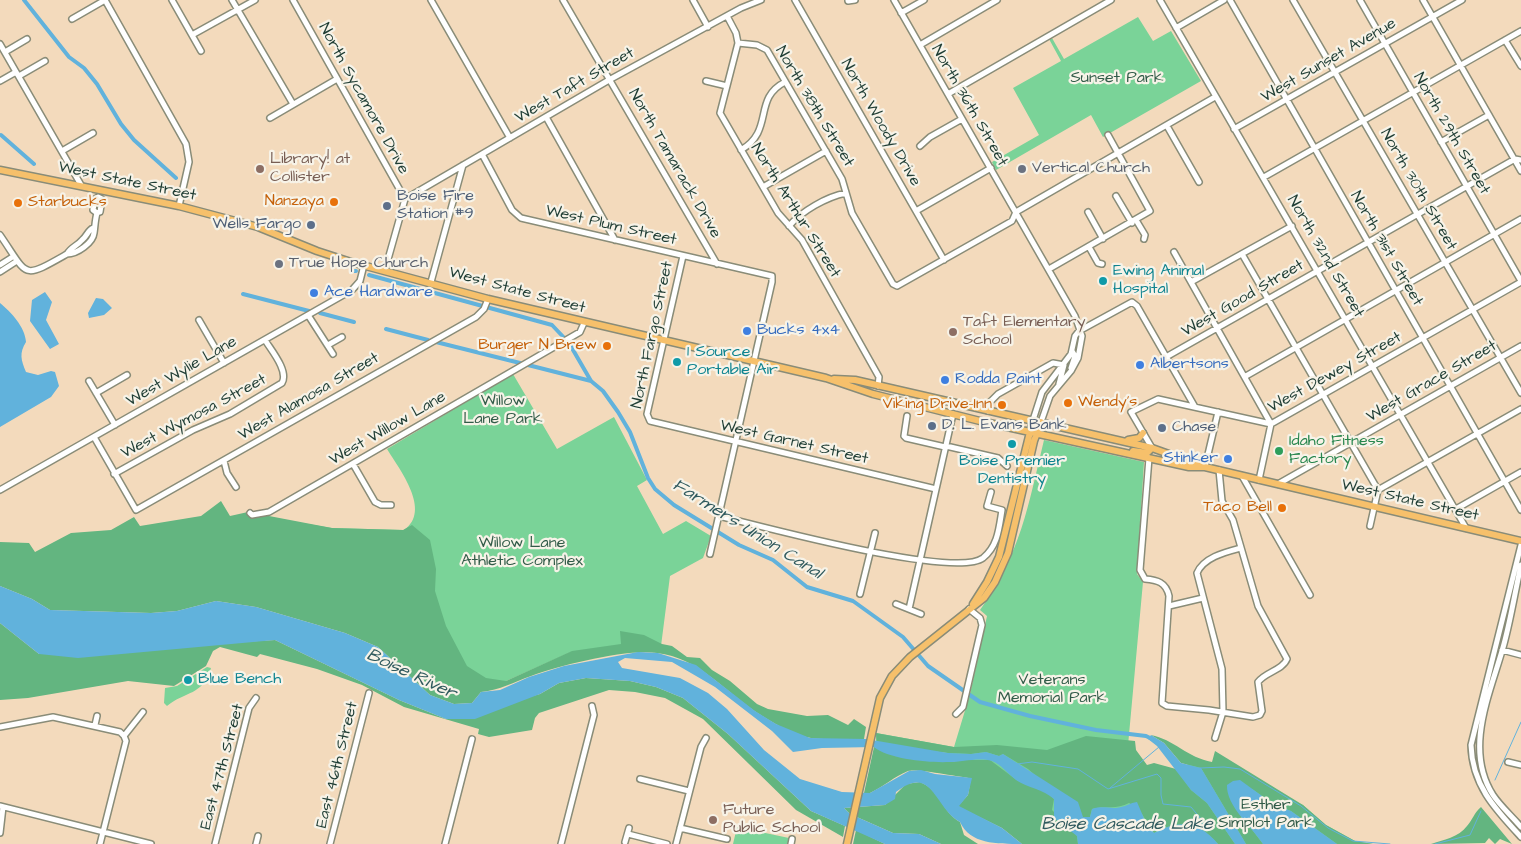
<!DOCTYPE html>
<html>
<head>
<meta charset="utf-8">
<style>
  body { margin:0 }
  canvas { display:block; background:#f3dabc }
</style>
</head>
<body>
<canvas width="1521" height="844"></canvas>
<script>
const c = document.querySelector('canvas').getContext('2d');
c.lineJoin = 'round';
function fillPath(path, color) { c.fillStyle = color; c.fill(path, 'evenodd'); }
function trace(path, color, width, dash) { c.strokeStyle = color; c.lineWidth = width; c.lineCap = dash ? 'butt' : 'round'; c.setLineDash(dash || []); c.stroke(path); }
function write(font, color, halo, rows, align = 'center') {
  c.font = font + ' "Architects Daughter",sans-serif'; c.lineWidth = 4.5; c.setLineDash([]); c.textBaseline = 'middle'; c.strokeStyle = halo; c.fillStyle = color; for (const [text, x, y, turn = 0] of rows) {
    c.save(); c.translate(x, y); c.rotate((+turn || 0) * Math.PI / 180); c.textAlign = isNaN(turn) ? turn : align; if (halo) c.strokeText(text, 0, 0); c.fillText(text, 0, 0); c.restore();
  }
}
const green = new Path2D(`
  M1138,17L1153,41L1171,31L1201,81L1103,137L1091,115L996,170L992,162L1039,135L1013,88L1061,61L1049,39L1052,38L1064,59Z
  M513,374L557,449L614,417L647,480L637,486L663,534L686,521L711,536L703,558L670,576L661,646L571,652L495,686L451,698L265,517L332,528L404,530C432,511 400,470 387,449Z
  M1044,440L1144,462L1137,574L1143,582L1123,800L1197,759L1303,805L1326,825L1355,841L1373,844H1022L948,753L876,742V733L954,747L970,694L987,616L980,610C1021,553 1028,506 1044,440Z
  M207,667L211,668C203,696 185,691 167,706L164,703L165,688L177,686Z
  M737,827L789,838L788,844H733Z`);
const forest = new Path2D(`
  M221,501L230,516L248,512L332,528L403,530L412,525L430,540L436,569L435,591L446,626L467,666L486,678L506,681L572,651L621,644L620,631L644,635L662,644L672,646L687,657L700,658L712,670L730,681L757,704L768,709L807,716L828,715L848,725L854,719L866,727L864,739C847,740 828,740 811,738C793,735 771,722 756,712C723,690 699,658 657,653C625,649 562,665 531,676C514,682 500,690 481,692L472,703L454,704L430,695L378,647L345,633L256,607L216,601L177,611L151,613L50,610L32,599L0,586V542L29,543L35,552L71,533L111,530L134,517L140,526L201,516Z
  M0,623L39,654L275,640L399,700L446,719L540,694L559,683L586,678L630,681L656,687L683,698L728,734L811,811L845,826L843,837L796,810L703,719L665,698L635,692L609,690L539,713L535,718L532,730L489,737L478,734L479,729L404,707L362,685L317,669L260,654L257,657L220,647L213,651L206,666L174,686L128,681L28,698L0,700Z
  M876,733L954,747L997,745L1047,750L1086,736L1135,741L1136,750L1147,765L1154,763L1176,769L1191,790L1207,803L1235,844H1218C1199,822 1179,819 1154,833C1144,820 1144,811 1129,803C1117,810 1105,805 1092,809L1090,817H1083L1028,769L1003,754L999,756L986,752L971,754L948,753L877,745Z
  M1151,735C1173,739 1188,758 1212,762L1215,751L1303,805L1326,825L1355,841L1373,844H1337L1291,811L1283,808L1272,809L1262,796L1252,789L1234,806L1263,844H1246L1201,768L1181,763L1164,743Z
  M874,747L949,762L965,760H990L1018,781L1045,791L1054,799L1052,810L1077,836L1078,844H1022L1002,828L961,808L958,806L968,795L971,778C959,777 916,768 908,771C895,776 883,787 870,793H864Z
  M920,782C940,790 942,812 960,822L964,835L978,844H941L919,834L893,833L850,814L844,808L885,805L906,784Z
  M1481,807L1512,844L1500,839L1495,844L1489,838L1485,843L1431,844C1443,840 1459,837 1467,826C1473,819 1474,813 1481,807Z
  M856,830L885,844H853Z`);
const water = new Path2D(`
  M45,292L52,302L46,320L59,344L50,349L30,321L32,300Z
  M96,298L103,299L112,308L104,315L89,318L88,313Z
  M0,303C11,312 25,327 26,342C19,353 21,360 26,372L38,375L51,371L55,372L59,386L51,397L0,427Z
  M0,586L32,599L50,610L151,613L177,611L216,601L256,607L345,633L378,647L430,695L454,704L472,703L481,692L500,690L529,677L564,666L638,652L658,653L696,665L755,711L776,724L810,738L866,739L948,753L971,754L986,752L999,756L1003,754L1078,802L1083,817H1090L1092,809C1105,805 1111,810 1121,807C1127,806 1130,803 1137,802L1146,823L1154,833C1180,819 1199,821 1218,844H1078L1077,836L1054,818V799C1043,789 1028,788 1016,780C1008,774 1001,764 992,761C979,757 962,762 949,762C930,763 888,759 874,747L822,748L793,752L772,731L715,687L672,662L625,658L618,662L622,668L680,678L708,693L727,709L764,750L800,779L842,792L870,793L909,771L921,770L935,774L972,778L968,795L959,806L1002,828L1022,844C996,844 970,844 960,822C934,808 933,763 896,792L895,799L885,805L844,808L850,814L893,833L919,834L941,844H885L811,811L728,734L683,698L656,687L630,681L586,678L559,683L540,694L475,719H446L399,700L275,640L78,658L39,654L0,623Z
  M1151,735L1164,743L1181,763L1201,768L1246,844H1235L1207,803L1191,790L1157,746L1148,739Z
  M1240,780L1262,796L1272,809L1283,808L1291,811L1337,844H1263C1252,827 1226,806 1227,785L1233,781Z`);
const stream = new Path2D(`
  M1017,764L1032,762L1078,769L1108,789L1157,774L1161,778V795L1163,804L1191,807L1201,819L1204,830
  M1200,768L1224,767L1240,769L1301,806L1328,828L1353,841L1390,844
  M1495,780L1521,722
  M1110,788L1159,747
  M1435,844L1470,835L1481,811`);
const canal = new Path2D(`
  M24,0L69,57L84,68L97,84L121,124L134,140L176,178
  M1,135L34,164
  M354,271H356
  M369,275L552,325L569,343L591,381L603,391L618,412L630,432L648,478L655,489L674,505L739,545L773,560L807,587L853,601L903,637L928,666L980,702L1030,716L1096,730L1146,736L1152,739
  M243,294L309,311
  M320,313L354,322
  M386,329L428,340
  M436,342L520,363
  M528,365L591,381`);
const minor = new Path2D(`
  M105,0L186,144L189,162L179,206
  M172,0L201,51
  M232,0L293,104
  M293,0L405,199L385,270
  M431,0L510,138
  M563,0L717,264
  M693,0L708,27
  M795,0L944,260
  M894,0L1075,316L1082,336L1078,358L1071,371L1050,396L1041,422
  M1160,0L1466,528
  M1230,0L1521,510
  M1293,0L1521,393
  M1360,0L1521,281
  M1423,0L1521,171
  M848,1L855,0
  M901,13L924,0
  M727,16L736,33L738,43L720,113L778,213L802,240L879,377L878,386
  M72,19L105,0
  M1176,28L1224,0
  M192,35L255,0
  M1505,40L1521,66
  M738,43L757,45L767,50L842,179L852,213L893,284L897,286L1012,221L1016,212L1215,97
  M0,44L81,185
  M920,45L997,0
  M5,52L27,39
  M19,76L45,61
  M0,81L16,72
  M706,81L727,86
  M948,94L1111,0
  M546,117L615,240
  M270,118L337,79
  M1167,126L1199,182
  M1234,129L1462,0
  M1441,142L1489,115
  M920,146L930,137L962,119
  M741,150C775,130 752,99 785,82
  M62,151L93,133
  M482,154L512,210L521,218L772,276V282L710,554
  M1264,177L1521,31
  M763,187L826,151
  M1116,196L1132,223
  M98,197L102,199L100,212L97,213L93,210L95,199Z
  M405,199L609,80L741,8L761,0
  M916,211L991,168
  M1088,212L1103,239
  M1136,220L1145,235L1144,239
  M789,226C802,211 826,197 846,193
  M93,228C88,230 87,236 82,240C77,246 71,247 67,254C77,254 93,243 94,233C95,227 95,220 97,213
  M0,235C29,277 21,280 67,254
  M1089,247L1098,263L1102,264
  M1174,252L1271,424L1259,480
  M1242,254L1378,490L1370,526
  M683,256L647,414L650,421L936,489
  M0,265L14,256
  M1049,269L1150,211L1108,135
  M0,272L17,261
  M431,282L463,165
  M1191,282L1292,226
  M308,315L333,354
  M199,320L224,363
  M328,345L342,337
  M1166,357L1515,159L1521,160
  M1071,368L1075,356L1072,351
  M1246,376L1521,219
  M89,381L115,425
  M96,393L127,375
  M988,411L990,402L998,394L1053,363L1064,365L1059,384
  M907,416L904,436L906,438L945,447
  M1033,420L1042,392L1071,354L1075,336L1079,331L1132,302L1137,306L1195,407
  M94,437L136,510L476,317L484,309L488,299
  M946,446L998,458L1007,466
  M1152,448L1131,412L1158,399L1271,424L1521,282
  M1149,458L1140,570L1145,579C1157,580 1166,582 1169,596L1162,703L1167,706L1209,710L1253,717L1260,715L1262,711L1258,682C1265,672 1283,670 1287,659L1258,606L1233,520L1222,501L1219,470
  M224,461L227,473L236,487
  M353,464L375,502L381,505H391
  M1205,467L1218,412
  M114,474L193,430L230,414L282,383C289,371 271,350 265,340
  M1242,476L1310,595
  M1278,484L1521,346
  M0,490L352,290L360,281L364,265
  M1378,490L1521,409
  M1456,509L1521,472
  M250,513L252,515L269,512L580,332L584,323
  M719,516C760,526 955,579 983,558C998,546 999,528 1002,510L987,506L991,492
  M1521,545L1471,745C1472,785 1495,809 1521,837
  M1521,565C1515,592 1511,618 1504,644C1491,692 1463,748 1493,795C1501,807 1512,816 1521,827
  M860,594L875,533
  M896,604L921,614
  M1169,606L1203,598
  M909,609L953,414
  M1502,650L1521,655
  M956,714L963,707L982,625L980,618L969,609
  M95,725L97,716
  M0,727L53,717L120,732L124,736L143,712
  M1215,738L1223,712L1222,669L1197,573C1204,557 1226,552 1241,548
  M1508,762L1521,765
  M640,779L689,791
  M0,806L151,844
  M680,828L727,839
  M0,833L3,807
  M628,834L667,844
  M625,842L629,828
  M100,844L126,741L124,736
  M215,844L249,708L256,698
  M256,844L258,836
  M330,844L369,693
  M445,844L472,739
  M561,844L594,715L592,706
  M676,844L701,747L706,738
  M791,844L792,839`);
const major = new Path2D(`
  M0,170L179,206L258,227L317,251L351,262L488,299L826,378L873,394L980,421L1189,467H1205
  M834,379L855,380L1152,448L1205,467L1521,541
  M1128,440L1139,438L1143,433
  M1133,451L1147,453L1152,448
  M973,604L987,582L999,557L1033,420
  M847,844L880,698L892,676L910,657L984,598L995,582L1008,553L1034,441L1041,422`);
const markers = [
  [260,169,5,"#8d6e63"],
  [1022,169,5,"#6b7280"],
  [334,202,5,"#e8710a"],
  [18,203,5,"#e8710a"],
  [387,206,5,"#5c6f8a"],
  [311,225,5,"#5c6f8a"],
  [279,264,5,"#6b7280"],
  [1103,281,5,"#0f9aa8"],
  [314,293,5,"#3f7fe0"],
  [747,331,5,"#3f7fe0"],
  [953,332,5,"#8d6e63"],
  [607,346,5,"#e8710a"],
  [677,362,5,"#0f9aa8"],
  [1140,365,5,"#3f7fe0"],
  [945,380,5,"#3f7fe0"],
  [1068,403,5,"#e8710a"],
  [1002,405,5,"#e8710a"],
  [932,426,5,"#5c6f8a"],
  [1162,428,5,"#5c6f8a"],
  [1012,444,5,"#0f9aa8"],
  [1279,451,5,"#2e9e5b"],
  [1228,459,5,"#3f7fe0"],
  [1282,508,5,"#e8710a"],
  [188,680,5,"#0f9aa8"],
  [713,820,5,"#8d6e63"]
];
const streetNames = [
  ["West Sunset Avenue",1329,61,-30],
  ["West Taft Street",575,86,-30],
  ["North Sycamore Drive",363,99,61],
  ["North 36th Street",969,106,60],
  ["North 38th Street",814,107,59],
  ["North Woody Drive",880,123,60],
  ["North 29th Street",1451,134,60],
  ["North Tamarack Drive",674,164,60],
  ["West State Street",127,182,12],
  ["North 30th Street",1418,190,60],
  ["North Arthur Street",795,211,58],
  ["West Plum Street",611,226,13],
  ["North 31st Street",1386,249,60],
  ["North 32nd Street",1325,257,60],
  ["West State Street",517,291,15],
  ["West Good Street",1243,299,-30],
  ["North Fargo Street",653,335,-78],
  ["West Wylie Lane",182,372,-30],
  ["West Dewey Street",1335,373,-29],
  ["West Grace Street",1432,382,-30],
  ["West Alamosa Street",309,397,-30],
  ["West Wymosa Street",194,417,-28],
  ["West Willow Lane",388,429,-30],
  ["West Garnet Street",794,443,13],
  ["West State Street",1410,501,13],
  ["East 46th Street",338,765,-76],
  ["East 47th Street",223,767,-75]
];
const parkNames = [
  ["Sunset Park",1117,79],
  ["Willow",503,402],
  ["Lane Park",503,420],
  ["Willow Lane",522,544],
  ["Athletic Complex",522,562],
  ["Veterans",1052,681],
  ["Memorial Park",1052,699],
  ["Esther",1266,806],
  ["Simplot Park",1266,824]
];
const educationNames = [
  ["Library! at",270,160],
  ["Collister",270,178],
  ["Taft Elementary",963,323],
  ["School",963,341],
  ["Future",723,811],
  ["Public School",723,829]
];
const worshipNames = [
  ["Vertical Church",1032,169],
  ["True Hope Church",289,264]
];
const serviceNames = [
  ["Boise Fire",397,197],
  ["Station #9",397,215],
  ["Wells Fargo",301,225,"right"],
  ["D. L. Evans Bank",942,426],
  ["Chase",1172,428]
];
const foodNames = [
  ["Nanzaya",324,202],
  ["Starbucks",28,203,"left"],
  ["Burger N Brew",597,346],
  ["Wendy's",1078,403,"left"],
  ["Viking Drive-Inn",992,405],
  ["Taco Bell",1272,508]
];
const cultureNames = [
  ["Ewing Animal",1113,272],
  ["Hospital",1113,290],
  ["1 Source",687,353],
  ["Portable Air",687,371],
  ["Boise Premier",1012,462,"center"],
  ["Dentistry",1012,480,"center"],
  ["Blue Bench",198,680]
];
const shopNames = [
  ["Ace Hardware",324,293],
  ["Bucks 4x4",757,331],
  ["Albertsons",1150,365],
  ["Rodda Paint",955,380],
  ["Stinker",1218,459,"right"]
];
const leisureNames = [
  ["Idaho Fitness",1289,442],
  ["Factory",1289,460]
];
const waterNames = [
  ["Farmers Union Canal",747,530,32],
  ["Boise River",411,675,25],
  ["Boise Cascade Lake",1127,825]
];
fillPath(green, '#7ad398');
fillPath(forest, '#63b580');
fillPath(water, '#61b2dc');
trace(stream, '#61b2dc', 1);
trace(canal, '#61b2dc', 4);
trace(minor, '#898c78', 8);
trace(major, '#898c78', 9);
trace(minor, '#fff', 5);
trace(major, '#f6c06b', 6);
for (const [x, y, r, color] of markers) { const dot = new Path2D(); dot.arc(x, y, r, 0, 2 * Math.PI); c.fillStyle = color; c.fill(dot); trace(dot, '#f7f3e8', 2); }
write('16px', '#1f3d34', '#f7f3e8', streetNames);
write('16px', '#315b48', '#f7f3e8', parkNames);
write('16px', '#785e54', '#f7f3e8', educationNames, 'left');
write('16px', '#5b616d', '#f7f3e8', worshipNames, 'left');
write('16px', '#4e5e75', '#f7f3e8', serviceNames, 'left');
write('16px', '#c56008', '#f7f3e8', foodNames, 'right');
write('16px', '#0d838f', '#f7f3e8', cultureNames, 'left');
write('16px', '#366cbe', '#f7f3e8', shopNames, 'left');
write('16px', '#27864d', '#f7f3e8', leisureNames, 'left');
write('italic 18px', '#305a5e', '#f7f3e8', waterNames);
</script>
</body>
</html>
